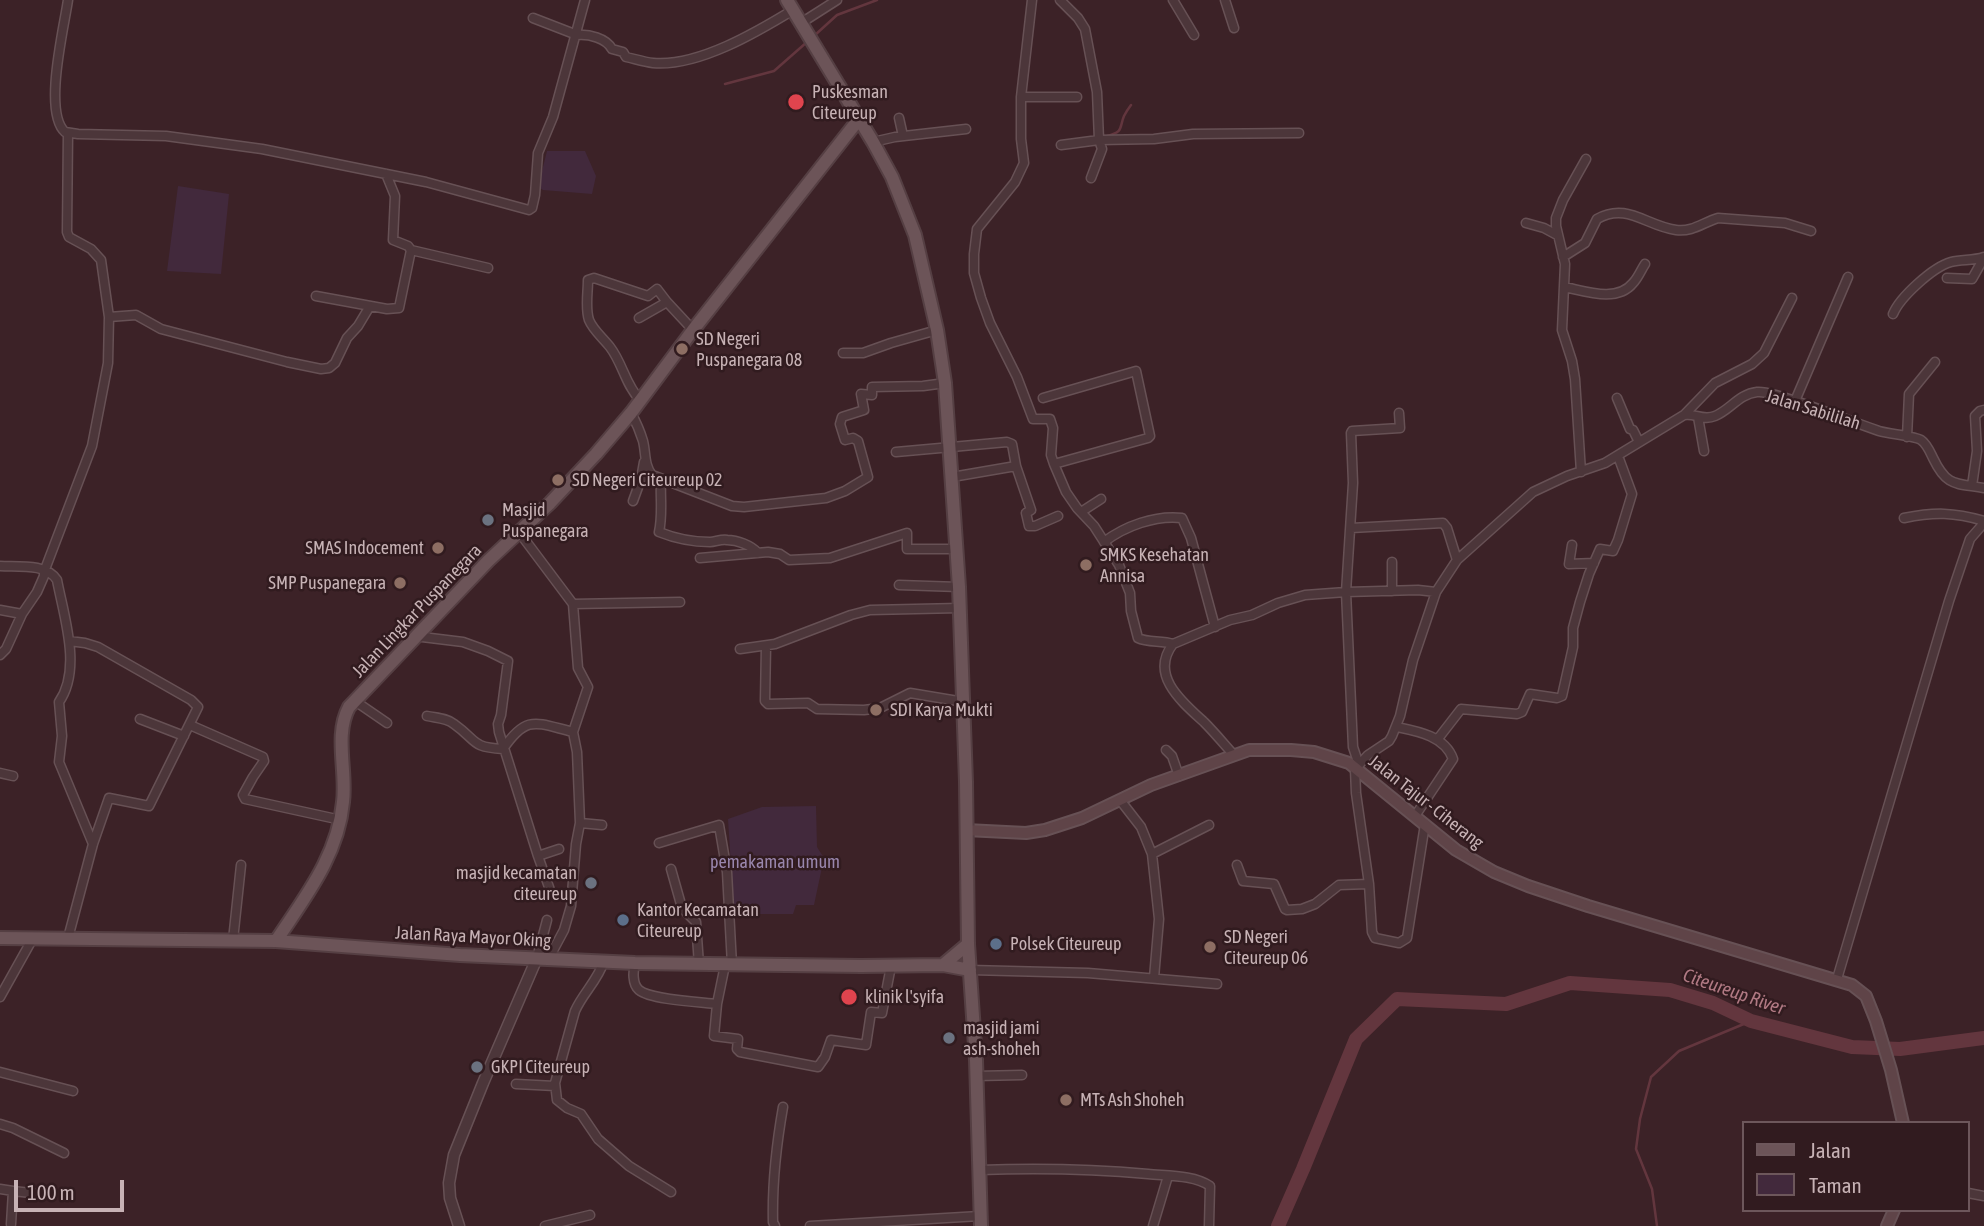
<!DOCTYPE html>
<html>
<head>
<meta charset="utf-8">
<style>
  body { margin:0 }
  #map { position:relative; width:1984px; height:1226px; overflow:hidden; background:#3c2227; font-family:"Asap Condensed",sans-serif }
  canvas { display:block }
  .legend { position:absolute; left:1742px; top:1121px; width:228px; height:91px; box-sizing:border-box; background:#311b1f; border:2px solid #6d575b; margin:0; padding:9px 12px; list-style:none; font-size:21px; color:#c7b2b5 }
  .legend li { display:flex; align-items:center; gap:14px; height:35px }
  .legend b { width:35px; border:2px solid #6d575b }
  .scale { position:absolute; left:14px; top:1180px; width:110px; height:32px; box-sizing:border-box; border:4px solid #c7b2b5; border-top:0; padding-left:9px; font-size:21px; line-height:24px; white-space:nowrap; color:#c7b2b5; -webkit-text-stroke:5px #311b1f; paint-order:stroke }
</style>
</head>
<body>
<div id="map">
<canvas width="1984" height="1226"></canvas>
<ul class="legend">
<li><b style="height:9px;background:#6c5458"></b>Jalan</li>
<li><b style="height:19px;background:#42293c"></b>Taman</li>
</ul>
<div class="scale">100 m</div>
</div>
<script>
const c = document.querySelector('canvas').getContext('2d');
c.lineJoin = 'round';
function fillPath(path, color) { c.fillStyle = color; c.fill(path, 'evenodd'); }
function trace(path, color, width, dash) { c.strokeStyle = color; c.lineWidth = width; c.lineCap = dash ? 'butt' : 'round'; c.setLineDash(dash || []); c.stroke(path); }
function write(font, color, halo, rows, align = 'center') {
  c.font = font + ' "Asap Condensed",sans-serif'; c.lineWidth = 5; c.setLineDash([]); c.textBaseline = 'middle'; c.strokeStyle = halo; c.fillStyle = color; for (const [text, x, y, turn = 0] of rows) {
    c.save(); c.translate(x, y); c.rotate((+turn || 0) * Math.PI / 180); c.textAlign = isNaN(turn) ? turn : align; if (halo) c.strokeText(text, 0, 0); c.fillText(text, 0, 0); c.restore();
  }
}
const green = new Path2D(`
  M547,151H585L596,176L592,194L543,190L538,187Z
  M178,186L229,194L221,274L167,271Z
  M816,806L817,847L824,858L814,905H796L793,914H734L728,819L762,807Z`);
const stream = new Path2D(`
  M815,35L837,15L877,0
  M725,84L774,71L807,42
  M1107,136C1124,132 1119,128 1124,116C1126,112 1128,109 1131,105
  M1657,1226L1652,1189L1636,1149L1640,1119L1651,1077L1679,1051L1751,1021`);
const river = new Path2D(`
  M1278,1226L1303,1169L1356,1039L1397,999L1506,1004L1570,983L1670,990L1713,1003L1751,1021L1852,1047L1900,1049L1984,1038`);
const minor = new Path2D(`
  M68,0C64,28 43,112 65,132L78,134L166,136L262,149L426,182L529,210L532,208L535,195L538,153L553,117L585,0
  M1032,0L1021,97V139L1024,163L1015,182L977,229L974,254V273L981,298L990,323L1017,377L1033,419H1050L1053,428L1051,455L1054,464L1066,492L1077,508L1094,526L1119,565L1130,593L1131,611L1138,638C1148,643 1162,640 1173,644
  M1060,0L1078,18L1085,29L1097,92L1099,140L1102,149L1091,178
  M1173,0L1194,35
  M1225,0L1234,28
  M533,18L577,35C589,34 606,38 612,49L623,52L626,57C635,59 644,62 653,63C698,67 757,32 793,10
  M801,23L837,0
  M1021,97H1077
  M899,118L903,136
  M873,142L895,137L966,129
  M1061,145L1099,140L1154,139L1193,134L1299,133
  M1526,223L1544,228L1557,235
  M411,250L488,268
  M1563,257L1585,243L1597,219C1627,202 1646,226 1676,230C1693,232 1702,223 1718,218L1785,223L1811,231
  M1947,278L1972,279L1981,263V259
  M1564,287C1585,291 1617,303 1633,283C1638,278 1641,270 1645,264
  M316,296L387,309L399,308L411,250L408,246L393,240L395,196L386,174
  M1893,314C1900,297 1933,267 1951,262C1962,259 1973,261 1984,257
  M109,317L136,315L161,329L287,362L321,369L329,368L335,363L347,338L358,326L370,306
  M639,318L667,302L693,330
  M843,353H863L891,343L937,330
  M1043,398L1136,371L1150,436L1148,438L1054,464
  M1617,398L1630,429L1633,430L1639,442
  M640,400C625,384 623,364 610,347C603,338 593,330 589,320C585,308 588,293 588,280L594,278L648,296L657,289L667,302
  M1795,401L1848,277
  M631,413C636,422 640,431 643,441C646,453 644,465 652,475L732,506L744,507L826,498L845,491L868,477L858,441L853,438L845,440L840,424L842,417L864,410L861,394L872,395V387L923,386L945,383
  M1684,415L1715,383L1752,364L1764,353L1792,298
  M1698,417L1704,451
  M1907,437L1909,394L1935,362
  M896,452L1007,442L1012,444L1016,466L1031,510L1026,513L1029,526H1035L1058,516
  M1581,472L1575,379L1572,361L1562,330L1565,264L1556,226V218L1563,200L1586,159
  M952,477L1016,466
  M661,480C660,497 663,514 659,532C674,538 693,542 710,542C715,542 721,539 727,540C737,540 751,545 758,553
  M1972,486L1977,451L1975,416L1980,411L1984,410
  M633,501L641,479L644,462
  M1081,512L1101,499
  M1904,518C1934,512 1954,512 1984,521
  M1351,528L1443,523L1447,528L1457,560
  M519,532L573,604L578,668L588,687L573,732L577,752L580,823L576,844L571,906L564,930L549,958
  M1104,542C1125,526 1155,515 1182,518L1191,538L1215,627
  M1572,545L1569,564L1594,563
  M700,558L768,552L780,554L789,560L830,558L907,533V549H957
  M0,566C18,567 46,563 57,580C64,617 82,669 59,702L62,736L59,762L93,844
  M899,585L959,587
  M1392,591V562
  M573,604L680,602
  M0,610L22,614
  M414,636L463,642L488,651L508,661L501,715L498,724L499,732L538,856L550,890
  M766,646L765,701L768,704L808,703L817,709L864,710L880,708L910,693L964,702
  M740,649L775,644L851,615L870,610L960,608
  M0,655L6,649L22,614L37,592L44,576V572L92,446L108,363L109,317L101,260L91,249L69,237L67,232L68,133
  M355,701L387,723
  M427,716C436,718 447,718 454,724C478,741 470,747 503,749C527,714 536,723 573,732
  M140,719L184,736
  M190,725L263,757L264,761L253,777L243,795L245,799L341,820
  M1397,727C1417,731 1445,736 1453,759L1415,816
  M1437,740L1461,709L1517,714L1522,712L1530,694L1557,698L1562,696L1573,647V628L1580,602L1589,574L1600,549L1613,551L1618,540L1632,494L1618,456
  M1166,750L1172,756L1179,776
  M1234,755C1224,744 1214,732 1204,722C1182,702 1149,675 1173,644L1230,620L1252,615L1278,603L1305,595L1346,592L1418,590L1436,592
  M1359,765L1353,747L1346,592L1353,483L1351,433L1352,431L1400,428L1399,413
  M0,773L13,776
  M1120,800L1141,827L1152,854L1159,919L1154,978
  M580,823L602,825
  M1425,824L1407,938L1399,943L1375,938L1372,932L1369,884L1356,793L1355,769L1368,755L1389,741L1392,736L1400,716L1413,660L1436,592L1457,560L1533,492L1567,476L1605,463L1684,415C1695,413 1703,421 1715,416C1730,410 1739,394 1757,392C1765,391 1774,395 1783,397C1816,407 1847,420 1879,431C1889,434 1915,436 1921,440C1927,444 1930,452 1933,458C1947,487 1955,483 1984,488
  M659,843L719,825L727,872L732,965
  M1152,854L1209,825
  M538,856L559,849
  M1237,865L1243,881L1274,884L1285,909L1287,910L1302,909L1315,904L1339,885L1369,884
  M671,869L682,908L696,922L699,965
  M68,938L93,844L109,798L149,806L198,707L191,700L98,647L85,643L69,641
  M233,940L241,865
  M537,958L547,920
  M604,961C598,980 583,993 575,1011L555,1083L557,1100L567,1108L581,1114L598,1139L629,1166L671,1192
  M635,963C633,971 632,984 639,990C651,1000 700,1002 717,1004
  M725,965L717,1004L714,1036L738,1039L737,1049L740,1052L818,1067L825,1057L831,1040L866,1045L871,1012L882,1013L891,966
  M970,970L1088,973L1217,984
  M1837,979L1949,601L1970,539L1984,523
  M0,997L33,938
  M0,1072L73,1091
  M976,1076L1022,1075
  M516,1084L555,1086
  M0,1124L13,1128L64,1153
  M980,1170C1036,1168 1092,1169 1148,1174C1168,1176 1194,1175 1210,1186L1209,1226
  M0,1189L13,1191L11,1224
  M13,1191L40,1194
  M1968,1193L1984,1196
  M545,1226L590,1215
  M775,1226L773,1222C772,1181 776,1147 783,1107
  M810,1226L980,1216
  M1153,1226L1168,1176`);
const tertiary = new Path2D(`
  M459,1226L450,1198L449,1183L454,1155L483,1083L537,958`);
const secondary = new Path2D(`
  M966,830L1026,833L1045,830L1082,818L1151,785L1249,750H1291L1314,752L1349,763L1456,850L1494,872L1528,886L1588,906L1852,985L1866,996L1876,1021L1891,1070L1903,1123
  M1887,1226L1894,1210`);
const primary = new Path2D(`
  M787,0L873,142L892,177L915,235L937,330L945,383L959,587L966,782L968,944L976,1060L981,1226
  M0,938L276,941L460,955L635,963L861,966L943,965L970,970
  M276,941C305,897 338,856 343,802C347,771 334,735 349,707L488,561L550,503L596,454L631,413L693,330L859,119
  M943,965L968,944`);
const markers = [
  [796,102,9,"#e0444e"],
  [682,349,7,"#8d6e63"],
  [558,480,7,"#8d6e63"],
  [488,520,7,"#6b7280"],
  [438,548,7,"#8d6e63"],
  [1086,565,7,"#8d6e63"],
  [400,583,7,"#8d6e63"],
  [876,710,7,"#8d6e63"],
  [591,883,7,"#6b7280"],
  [623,920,7,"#5c6f8a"],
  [996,944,7,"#5c6f8a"],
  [1210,947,7,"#8d6e63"],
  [849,997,9,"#e0444e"],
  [949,1038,7,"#6b7280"],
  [477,1067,7,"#6b7280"],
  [1066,1100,7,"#8d6e63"]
];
const poiNames = [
  ["Puskesman",812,92],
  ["Citeureup",812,113],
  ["SD Negeri",696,339],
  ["Puspanegara 08",696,360],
  ["SD Negeri Citeureup 02",572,480],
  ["Masjid",502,510],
  ["Puspanegara",502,531],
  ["SMAS Indocement",424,548,"right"],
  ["SMKS Kesehatan",1100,555],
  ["Annisa",1100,576],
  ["SMP Puspanegara",386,583,"right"],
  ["SDI Karya Mukti",890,710],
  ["masjid kecamatan",577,873,"right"],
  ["citeureup",577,894,"right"],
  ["Kantor Kecamatan",637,910],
  ["Citeureup",637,931],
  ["SD Negeri",1224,937],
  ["Citeureup 06",1224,958],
  ["Polsek Citeureup",1010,944],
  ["klinik l'syifa",865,997],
  ["masjid jami",963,1028],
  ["ash-shoheh",963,1049],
  ["GKPI Citeureup",491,1067],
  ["MTs Ash Shoheh",1080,1100]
];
const streetNames = [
  ["Jalan Sabililah",1813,410,17],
  ["Jalan Lingkar Puspanegara",417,611,-46],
  ["Jalan Tajur - Ciherang",1426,802,38],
  ["Jalan Raya Mayor Oking",473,937,3]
];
const parkNames = [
  ["pemakaman umum",775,862]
];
const waterNames = [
  ["Citeureup River",1734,992,19]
];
fillPath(green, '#42293c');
trace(stream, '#63363e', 2.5);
trace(river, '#63363e', 14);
trace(minor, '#675155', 11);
trace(tertiary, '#675155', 13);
trace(secondary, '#675155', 14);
trace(primary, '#553f43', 16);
trace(minor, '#4c363a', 8);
trace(tertiary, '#4c363a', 10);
trace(secondary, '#5f4448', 10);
trace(primary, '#6c5458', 12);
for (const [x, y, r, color] of markers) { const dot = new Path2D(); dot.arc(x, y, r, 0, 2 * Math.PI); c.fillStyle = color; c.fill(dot); trace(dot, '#311b1f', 2.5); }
write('18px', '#c7b2b5', '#311b1f', poiNames, 'left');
write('18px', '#c7b2b5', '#311b1f', streetNames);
write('18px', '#9986ad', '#311b1f', parkNames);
write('italic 19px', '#b07983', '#311b1f', waterNames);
</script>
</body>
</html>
